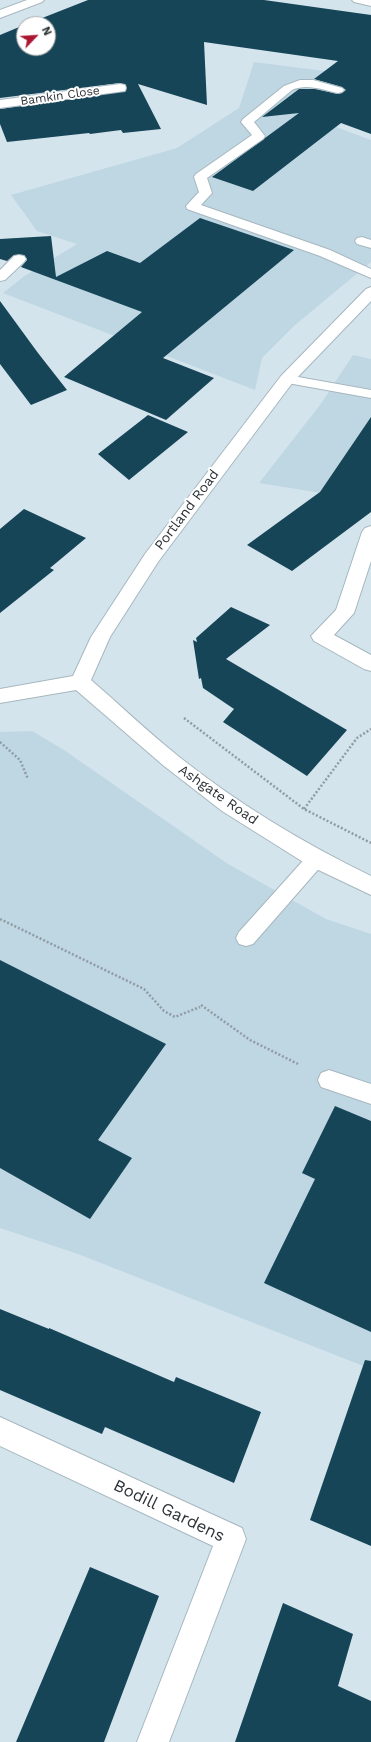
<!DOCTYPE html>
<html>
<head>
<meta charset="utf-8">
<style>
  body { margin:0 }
  #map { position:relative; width:371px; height:1742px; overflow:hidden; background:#d3e4ed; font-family:"Work Sans",sans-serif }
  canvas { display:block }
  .north { position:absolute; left:16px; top:16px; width:40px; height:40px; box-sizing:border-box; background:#fff; border:1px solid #abadaf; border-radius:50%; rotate:65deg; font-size:11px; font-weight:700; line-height:16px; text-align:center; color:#2d3337 }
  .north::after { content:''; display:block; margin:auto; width:14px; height:18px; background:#ac1631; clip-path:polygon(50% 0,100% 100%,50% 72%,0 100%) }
</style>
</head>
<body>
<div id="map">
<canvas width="371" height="1742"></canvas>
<div class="north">N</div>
</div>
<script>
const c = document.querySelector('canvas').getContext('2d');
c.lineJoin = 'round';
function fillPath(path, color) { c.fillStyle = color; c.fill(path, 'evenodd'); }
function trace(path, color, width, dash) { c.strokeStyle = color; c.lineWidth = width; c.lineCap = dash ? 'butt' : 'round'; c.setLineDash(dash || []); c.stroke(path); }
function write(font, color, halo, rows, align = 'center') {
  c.font = font + ' "Work Sans",sans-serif'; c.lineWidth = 4; c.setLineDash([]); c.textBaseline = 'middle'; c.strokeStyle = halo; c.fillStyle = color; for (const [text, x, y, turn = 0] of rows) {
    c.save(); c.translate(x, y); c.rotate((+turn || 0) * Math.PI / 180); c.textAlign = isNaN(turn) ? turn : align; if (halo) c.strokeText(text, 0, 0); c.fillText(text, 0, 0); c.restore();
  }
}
const built = new Path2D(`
  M254,62L371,77V103L336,127L371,140V262L295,325L262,358L255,390L3,293L23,277L77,244L37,231L11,195L177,148L239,108Z
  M353,355L371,359V501L259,483L320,405Z
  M32,731L64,750L228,864L326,919L371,934V1369L78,1254L0,1228V732Z`);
const building = new Path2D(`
  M88,0H264L371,15V134L341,123L253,191L212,177L299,113L262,117L299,89H315L338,94L342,93L346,90L342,87L314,79L338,61L204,42L207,105L138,84L161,129L123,133L121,130L90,134L89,133L7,142L0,124V109L126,91V85L120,83L0,98V35L24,25V48H48V24H27Z
  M200,218L294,250L163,358L214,378L166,420L64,377L142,312L21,267L27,260L24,255H14L7,261L0,259V239L51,236L56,277L107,251L140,263Z
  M0,301L38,353L67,390L31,405L0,364Z
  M148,415L188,432L129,480L98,454Z
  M371,417V512L292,571L247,545L320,492Z
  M24,509L86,538L50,568L54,570L0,613V529Z
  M231,607L270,625L226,659L347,730L307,776L223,722L234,709L203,688L201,678L199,679L193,640L197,642L196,638Z
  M0,960L166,1044L98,1140L132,1158L90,1219L0,1168Z
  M335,1106L371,1121V1332L264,1283L315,1179L302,1173Z
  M0,1309L49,1329V1328L174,1382L176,1377L261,1412L234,1483L105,1427L102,1434L0,1390Z
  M365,1360L371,1361V1546L310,1520Z
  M90,1567L159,1596L104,1742H16Z
  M283,1603L353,1634L338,1686L371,1701V1742H235Z`);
const path = new Path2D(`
  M184,718L304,809L371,843
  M0,742L20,760L28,779
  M304,809L357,738L371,729
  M0,919L144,989L164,1011L175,1017L200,1007
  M201,1005L250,1040L298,1064`);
const lane = new Path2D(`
  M300,80H313L342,88L344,90L342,92L338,93C323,90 307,83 292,90L254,122L265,136L263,139L207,178L212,193L201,205L330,250L371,269V278L320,256L187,209L186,206L199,192L194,177L196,174L252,135L241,122L243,119L284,86Z
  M362,237L371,240V248L357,244L355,241L357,238Z
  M19,255L24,256L26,259L24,262L5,280L0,281V270L14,256Z
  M287,375L371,390V398L282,382L280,379L282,376Z
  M316,851L323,854L326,859L323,864L253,944L246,946L239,944L236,938L239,932L309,854Z
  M329,1070L371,1084V1104L321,1087L318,1080L321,1073Z`);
const street = new Path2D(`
  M352,0H371V6L354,2Z
  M120,84L125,85L126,88L125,91L0,108V100Z
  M371,526V561L354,613L334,635L371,655V671L364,669L314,641L311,636L336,610L362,532L365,528Z
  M0,1417L242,1528L246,1539L169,1742H137L213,1546L0,1446Z`);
const secondary = new Path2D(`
  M27,0H44L42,2L0,18V10Z
  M371,287V301L293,382L158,562L110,637L91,680C120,705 148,732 178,756C237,803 303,843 371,876V895L308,865L222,811L164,766L76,690L0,703V689L73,676L91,637L145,554L281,376L366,289Z`);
const farStreetnames = [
  ["Bamkin Close",60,96,-8]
];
const streetNames = [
  ["Portland Road",187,510,-53],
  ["Ashgate Road",218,795,35]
];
const nearStreetnames = [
  ["Bodill Gardens",169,1511,26]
];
fillPath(built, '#bfd7e3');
fillPath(building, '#174558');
trace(lane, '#a6b7bf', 2);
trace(street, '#a6b7bf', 2);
trace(secondary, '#a6b7bf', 2);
trace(path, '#909ca3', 2.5, [2, 2]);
fillPath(lane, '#fff');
fillPath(street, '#fff');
fillPath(secondary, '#fff');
write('12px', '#2d3337', '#fff', farStreetnames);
write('14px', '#2d3337', '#fff', streetNames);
write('17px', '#2d3337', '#fff', nearStreetnames);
</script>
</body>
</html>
